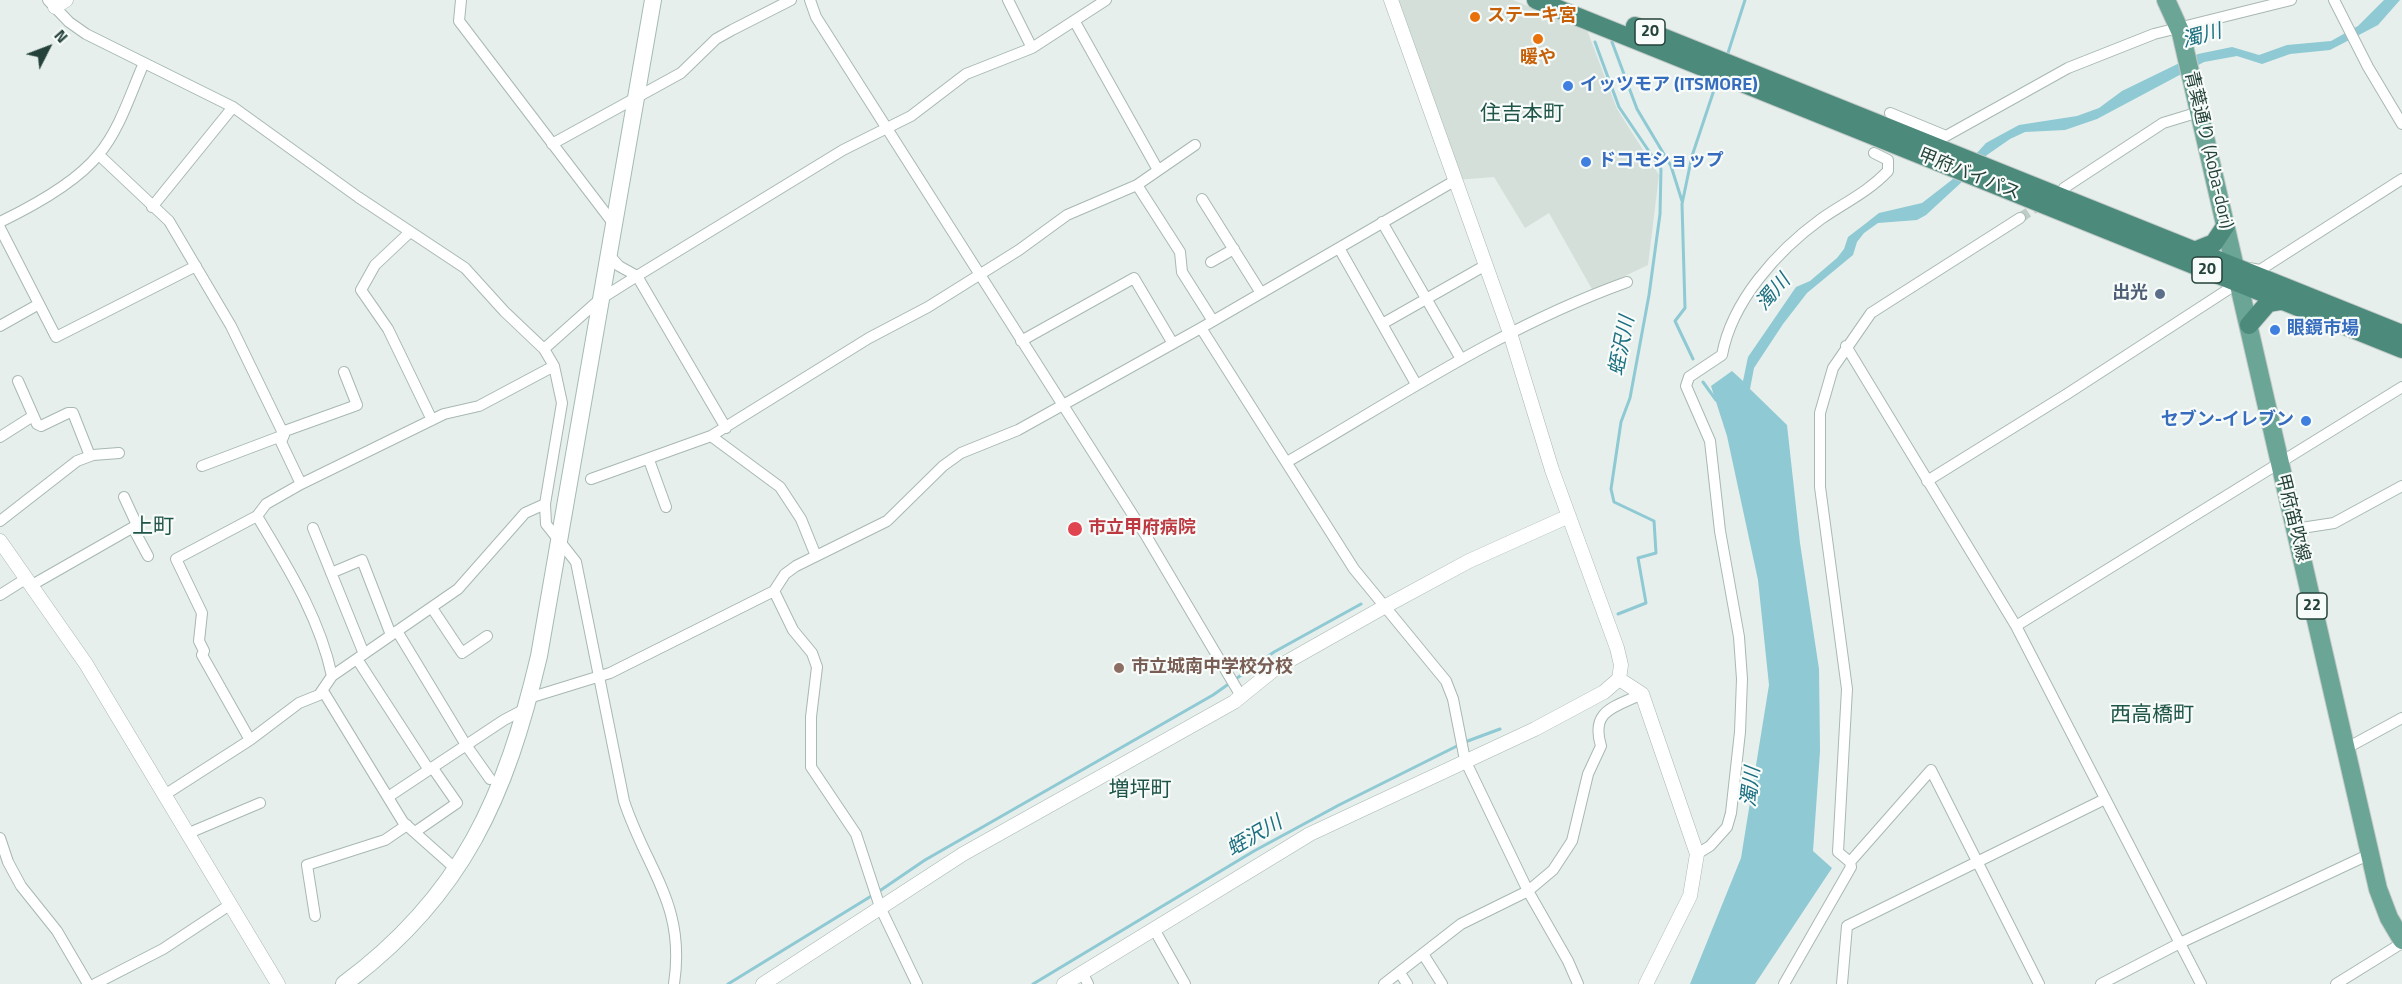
<!DOCTYPE html>
<html>
<head>
<meta charset="utf-8">
<style>
  body { margin:0 }
  #map { position:relative; width:2402px; height:984px; overflow:hidden; background:#e6efeb; font-family:"Titillium Web",sans-serif }
  canvas { display:block }
  .north { position:absolute; left:18px; top:18px; width:60px; height:60px; -webkit-text-stroke:4px #f7fbf9; paint-order:stroke; rotate:48deg; font-size:16px; font-weight:700; line-height:24px; text-align:center; color:#24423a }
  .north::after { content:''; display:block; margin:auto; width:21px; height:27px; background:#24423a; clip-path:polygon(50% 0,100% 100%,50% 72%,0 100%) }
</style>
</head>
<body>
<div id="map">
<canvas width="2402" height="984"></canvas>
<div class="north">N</div>
</div>
<script>
const c = document.querySelector('canvas').getContext('2d');
c.lineJoin = 'round';
function fillPath(path, color) { c.fillStyle = color; c.fill(path, 'evenodd'); }
function trace(path, color, width, dash) { c.strokeStyle = color; c.lineWidth = width; c.lineCap = dash ? 'butt' : 'round'; c.setLineDash(dash || []); c.stroke(path); }
function write(font, color, halo, rows, align = 'center') {
  c.font = font + ' "Titillium Web","Noto Sans JP",sans-serif'; c.lineWidth = 4.5; c.setLineDash([]); c.textBaseline = 'middle'; c.strokeStyle = halo; c.fillStyle = color; for (const [text, x, y, turn = 0] of rows) {
    c.save(); c.translate(x, y); c.rotate((+turn || 0) * Math.PI / 180); c.textAlign = isNaN(turn) ? turn : align; if (halo) c.strokeText(text, 0, 0); c.fillText(text, 0, 0); c.restore();
  }
}
const built = new Path2D(`
  M1395,0H1513L1587,30L1617,109L1659,175L1648,265L1593,291L1549,213L1525,228L1494,177L1456,180Z`);
const water = new Path2D(`
  M2384,0H2400L2378,25L2330,50L2290,54L2262,64L2237,56L2204,62L2097,119L2065,130L2025,132L2010,139L1987,155L1964,180L1926,215L1917,220L1878,223L1864,233L1857,242L1853,255L1807,293L1783,324L1754,368L1750,389L1787,425L1800,543L1819,669L1820,751L1813,851L1832,868L1755,984H1690L1741,858L1769,685L1758,580L1727,436L1711,386L1732,371L1743,381L1748,357L1796,287L1810,281L1837,258L1844,249L1848,237L1865,224L1879,213L1922,203L1953,179L1986,143L1995,138L2019,125L2077,116L2099,108L2122,91L2198,54L2232,47L2259,55L2287,45L2331,41L2358,26Z`);
const stream = new Path2D(`
  M1595,42L1619,107L1661,169L1660,214L1649,295L1630,398L1621,422L1611,489L1614,502L1654,521L1656,553L1638,558L1646,603L1618,614
  M1612,42L1637,109L1671,166L1682,201
  M1727,56L1745,0
  M1693,359L1675,321L1685,308L1682,204L1692,156L1717,81
  M1703,382L1716,400
  M1465,742L1500,729
  M878,892L925,860L1213,695L1274,652L1361,604
  M728,984L873,895
  M1033,984L1254,851L1339,805L1459,745`);
const minorTunnel = new Path2D(`
  M2020,218L2044,202`);
const minor = new Path2D(`
  M48,0L69,22L86,34L233,107L358,197L465,268L504,311L544,349L554,366L562,403L545,504L546,524L576,562L624,801C647,871 686,904 674,984
  M461,0L459,21L613,223
  M810,0L816,17L1145,534L1241,696
  M1008,0L1032,48
  M2334,0L2368,67L2402,124
  M1075,22L1158,170
  M1890,113L1946,136L2068,68L2154,34L2291,0
  M552,144L681,73L716,39L732,30L791,0
  M99,155L169,221L231,326L284,435L281,442L301,484
  M1137,185L1180,252L1182,272L1213,321
  M2064,188L2163,123L2199,112
  M1202,199L1261,293
  M152,207L233,107
  M0,222C31,207 77,182 99,154C120,129 131,92 144,63
  M1382,222L1461,359
  M0,228L56,337L196,266
  M410,232L375,265L361,290L388,329L432,420
  M1339,248L1416,384
  M608,254L619,266L637,276L726,428
  M1211,262L1234,249
  M2249,268L2260,270L2402,179
  M1382,324L1486,265
  M0,326L39,304
  M1201,328L1354,569L1446,681L1453,699L1465,760L1528,891L1568,961L1578,984
  M1021,341L1134,278L1172,342
  M1846,346L2016,626L2201,984
  M544,349L599,300L637,276L843,150L911,116L966,74L1032,48L1106,0
  M18,381L37,424L41,426L68,413H73L90,456
  M282,432L357,405L344,372
  M711,436L780,487L801,519L816,556
  M0,437L33,416
  M649,460L666,507
  M1287,462C1399,397 1504,326 1627,282
  M202,466L284,435
  M591,479L711,436L869,338L928,307L1019,250L1067,215L1137,185L1195,145
  M1927,481L2067,394L2238,283
  M257,516C288,568 319,616 332,676
  M0,521L77,461L93,455L119,453
  M133,528L148,556
  M313,528L364,654
  M2295,529L2334,523L2402,486
  M331,573L362,560L391,635
  M32,585L137,525L124,497
  M0,595L27,578
  M432,608L462,653L487,636
  M2016,626L2402,387
  M397,631L466,745L490,779
  M357,659L429,770
  M323,691L403,822L457,870
  M529,698L610,673L774,591
  M250,740L202,655L204,651L199,641L202,613L176,559L257,516L266,504L301,484L444,414L479,406L554,366
  M2345,749L2402,718
  M166,794L250,740L299,703L319,695L332,676L458,589L525,513L545,504
  M388,797L504,720L525,709
  M415,832L457,803L432,767
  M189,833L260,803
  M0,838L8,862L21,886L57,931L88,984
  M1697,854L1710,846L1727,827L1731,813L1740,732L1742,679L1739,637L1720,531L1710,441L1686,386L1689,377L1722,355C1732,301 1777,251 1821,219C1844,203 1868,192 1888,171V160L1874,153
  M1850,862L1931,770L2039,984
  M315,916L307,865L385,840L407,825
  M1154,929L1185,984
  M1423,954L1442,984
  M1400,973L1407,984
  M1083,974L1088,984
  M95,984L163,949L231,904
  M917,984L880,907L856,834L811,767V717L817,667L812,653L793,630L774,591L785,574L796,566L887,521L943,466L961,453L1018,430L1201,328L1456,180
  M1384,984L1461,924L1528,891L1553,870L1572,841L1588,774L1601,746C1590,710 1615,707 1642,694
  M1784,984L1851,867L1850,862L1838,852L1847,689L1820,487V413L1833,368L1871,313L2020,218
  M1842,984L1847,926L2105,799
  M2101,984L2180,943L2370,854
  M2336,984L2402,943`);
const tertiary = new Path2D(`
  M55,7L66,0
  M0,541L86,664L278,984
  M1619,679L1642,694L1697,854L1690,896L1646,984
  M763,984L963,854L1234,702L1276,668L1384,607L1469,561L1569,516
  M1064,984L1310,834L1535,729L1604,692L1619,679L1621,665L1617,648L1552,470L1510,333L1391,0`);
const secondary = new Path2D(`
  M344,984C463,896 506,796 539,656L653,0`);
const primary = new Path2D(`
  M2166,0L2181,33L2378,889L2389,918L2402,940`);
const trunk = new Path2D(`
  M1536,0L2402,349
  M1635,26L2402,334
  M2194,251L2214,243L2226,225
  M2249,325L2268,303L2280,301`);
const markers = [
  [1475,17,6,"#e8710a"],
  [1538,39,6,"#e8710a"],
  [1568,86,6,"#3f7fe0"],
  [1586,162,6,"#3f7fe0"],
  [2160,294,6,"#5c6f8a"],
  [2275,330,6,"#3f7fe0"],
  [2306,421,6,"#3f7fe0"],
  [1075,529,8,"#e0444e"],
  [1119,668,6,"#8d6e63"]
];
const shields = [
  [1650,32,30],
  [2207,270,30],
  [2312,606,30]
];
const shieldNames = [
  ["20",1650,32],
  ["20",2207,270],
  ["22",2312,606]
];
const foodNames = [
  ["ステーキ宮",1487,17],
  ["暖や",1538,59,"center"]
];
const shopNames = [
  ["イッツモア (ITSMORE)",1580,86],
  ["ドコモショップ",1598,162],
  ["眼鏡市場",2287,330],
  ["セブン-イレブン",2294,421,"right"]
];
const streetNames = [
  ["青葉通り (Aoba-dori)",2208,150,77],
  ["甲府バイパス",1969,175,22],
  ["甲府笛吹線",2292,518,76]
];
const serviceNames = [
  ["出光",2148,294]
];
const healthNames = [
  ["市立甲府病院",1088,529]
];
const educationNames = [
  ["市立城南中学校分校",1131,668]
];
const waterNames = [
  ["濁川",2202,37,-15],
  ["濁川",1774,293,-49],
  ["蛭沢川",1623,346,-79],
  ["濁川",1752,787,-83],
  ["蛭沢川",1255,837,-30]
];
const quarterNames = [
  ["住吉本町",1522,115],
  ["上町",153,528],
  ["西高橋町",2152,716],
  ["増坪町",1140,791]
];
fillPath(built, '#d4dfda');
fillPath(water, '#8ec9d4');
trace(stream, '#8ec9d4', 3);
trace(minorTunnel, '#bfccc8', 10, [10, 5]);
trace(minor, '#a8b8b2', 12);
trace(tertiary, '#a8b8b2', 15);
trace(secondary, '#a4bbb3', 18);
trace(primary, '#c2cac8', 20);
trace(trunk, '#c2cac8', 20);
trace(minor, '#fff', 10);
trace(tertiary, '#fff', 14);
trace(secondary, '#fff', 16);
trace(primary, '#6aa596', 18);
trace(trunk, '#4c8a7c', 18);
for (const [x, y, r, color] of markers) { const dot = new Path2D(); dot.arc(x, y, r, 0, 2 * Math.PI); c.fillStyle = color; c.fill(dot); trace(dot, '#f7fbf9', 2); }
for (const [x, y, w] of shields) { const box = new Path2D(); box.roundRect(x - w / 2, y - 13, w, 26, 4.5); c.fillStyle = '#f7fbf9'; c.fill(box); trace(box, '#24423a', 1.5); }
write('bold 16px', '#24423a', null, shieldNames);
write('bold 18px', '#c56008', '#f7fbf9', foodNames, 'left');
write('bold 18px', '#366cbe', '#f7fbf9', shopNames, 'left');
write('18px', '#24423a', '#f7fbf9', streetNames);
write('bold 18px', '#4e5e75', '#f7fbf9', serviceNames, 'right');
write('bold 18px', '#be3a42', '#f7fbf9', healthNames, 'left');
write('bold 18px', '#785e54', '#f7fbf9', educationNames, 'left');
write('italic 20px', '#1c6f80', '#f7fbf9', waterNames);
write('21px', '#1f5548', '#f7fbf9', quarterNames);
</script>
</body>
</html>
